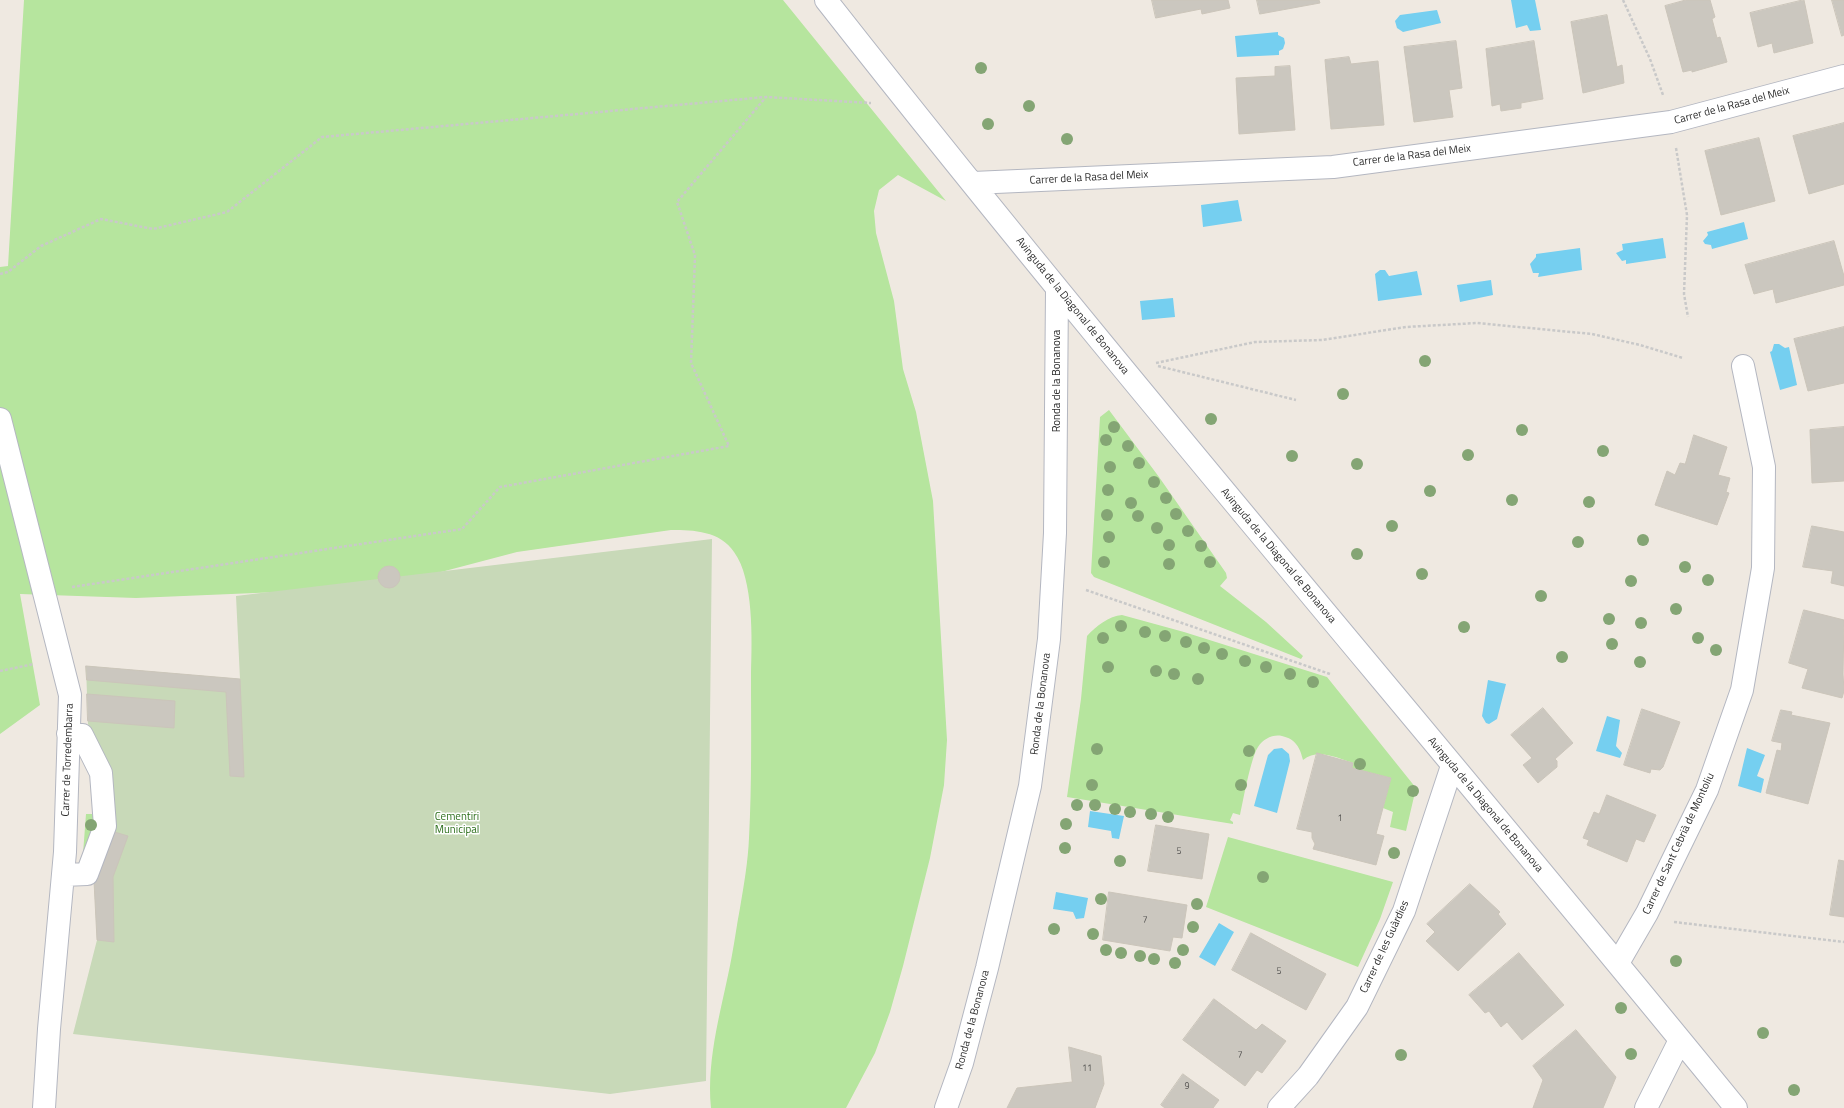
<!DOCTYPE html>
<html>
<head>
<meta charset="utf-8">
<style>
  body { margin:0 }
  canvas { display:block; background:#efe9e1 }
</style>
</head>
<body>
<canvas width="1844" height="1108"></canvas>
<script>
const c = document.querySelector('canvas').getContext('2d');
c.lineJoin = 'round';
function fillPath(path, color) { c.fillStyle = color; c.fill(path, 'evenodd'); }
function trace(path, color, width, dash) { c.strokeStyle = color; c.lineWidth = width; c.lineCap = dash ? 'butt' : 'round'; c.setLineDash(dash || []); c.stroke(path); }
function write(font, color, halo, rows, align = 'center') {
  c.font = font + ' "Titillium Web",sans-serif'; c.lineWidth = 3; c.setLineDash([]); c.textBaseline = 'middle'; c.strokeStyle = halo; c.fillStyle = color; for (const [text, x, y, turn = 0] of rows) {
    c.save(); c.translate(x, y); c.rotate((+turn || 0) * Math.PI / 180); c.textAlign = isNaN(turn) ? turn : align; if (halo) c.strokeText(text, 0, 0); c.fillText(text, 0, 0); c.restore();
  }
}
const green = new Path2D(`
  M24,0H783L946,201L898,175L879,190L874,211L876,233L894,301L903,369L916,412L933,501L947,740L944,785L930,858L903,966L890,1012L875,1053L846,1108H711C706,1056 723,1005 732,955C735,939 737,923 740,908C744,885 748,861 749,838C752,784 751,728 751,673C752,640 754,579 734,552C720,531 694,530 671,530L517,552L441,572L350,589L136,598L20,594L40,705L0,734V267L8,266Z
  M1109,410L1159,477L1226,573L1227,578L1220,586L1266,622L1303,656L1301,659L1094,577L1091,573L1100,417Z
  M1122,615L1184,632L1327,677L1416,788L1406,831L1390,827L1393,812L1383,808L1391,778L1352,768L1353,763C1337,758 1318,748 1303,760C1300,748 1296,739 1282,736C1273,734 1263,739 1258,747C1251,757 1243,801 1240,815L1233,813L1230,820L1233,822V824L1067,797L1081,699L1087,636C1096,626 1109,616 1122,615Z
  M86,814H92L97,826L82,867Z
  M1228,837L1393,882L1380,919L1358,967L1206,907Z`);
const cemetery = new Path2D(`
  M712,539L706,1081L610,1094L73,1034L97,940L94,881L111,776L88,724L86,666L240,679L236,596Z`);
const water = new Path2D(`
  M1511,0H1535L1541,30L1530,31L1527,25L1516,28Z
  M1437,10L1441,23L1403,32L1397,28L1395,21L1400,15Z
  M1278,32V35L1284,38L1285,43L1283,49L1279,51V55L1237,57L1235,36Z
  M1238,200L1242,221L1203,227L1201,205Z
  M1744,222L1748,239L1712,249L1711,245L1705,244L1703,241L1708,235L1707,232Z
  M1663,238L1666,258L1626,264V260L1622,261L1616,253L1623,250L1622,244Z
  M1580,248L1582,270L1538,277L1539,273H1533L1530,264L1536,257V254Z
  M1380,270H1385L1389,276L1417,271L1422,295L1378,301L1375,274Z
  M1491,280L1493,295L1460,302L1457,285Z
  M1173,298L1175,317L1142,320L1140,301Z
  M1774,344H1779L1785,348L1789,347L1797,385L1780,390L1770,352L1772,351Z
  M1488,680L1506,684L1497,719L1489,724L1486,723L1482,716Z
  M1607,716L1620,720L1616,746L1622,753L1620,758L1596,751Z
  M1282,748L1289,754L1290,761L1277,813L1254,806L1268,755L1274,749Z
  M1747,748L1765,755L1757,776L1764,779L1761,793L1738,786Z
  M1090,811L1124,816L1119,839L1112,838L1111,831L1088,827Z
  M1056,892L1088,898L1084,918L1076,919L1073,912L1053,909Z
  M1219,923L1234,932L1215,966L1199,957Z`);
const building = new Path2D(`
  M1152,0H1228L1230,8L1202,14L1201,9L1156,18Z
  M1257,0H1319L1320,3L1260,14Z
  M1686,0H1710L1715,17L1712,19L1717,38L1720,37L1727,62L1692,72V70L1683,72L1665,6Z
  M1804,0L1813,43L1774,53L1772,43L1758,47L1750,13Z
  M1832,0H1844V35L1842,36Z
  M1607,15L1617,67L1622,65L1624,83L1583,93L1571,22Z
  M1456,41L1462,88L1449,90L1453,117L1414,122L1404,47Z
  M1534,41L1543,99L1521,103V108L1501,111L1500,104L1492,106L1486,49Z
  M1349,57L1351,64L1378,61L1384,125L1331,129L1325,60Z
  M1290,66L1295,130L1239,134L1236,78L1275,76V67Z
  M1844,123V184L1809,194L1793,136Z
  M1759,138L1775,201L1721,215L1705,151Z
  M1834,241L1844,276V285L1776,303L1773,289L1754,294L1745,265Z
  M1844,327V383L1808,391L1794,339Z
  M1844,427V481L1812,483L1810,430Z
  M1694,435L1727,447L1718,475L1730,478L1726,492L1729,493L1717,525L1655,505L1667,471L1675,475L1680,463L1685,464Z
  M1812,526L1844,532V586L1831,583L1833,571L1803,567Z
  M378 577a11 11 0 1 1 22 0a11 11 0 1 1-22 0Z
  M1804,610L1844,620L1843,674L1844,691L1842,698L1802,688L1808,669L1789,663Z
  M86,666L240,679L244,777L230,776L226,692L87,680Z
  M87,694L175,701L174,728L88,721Z
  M1543,708L1573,743L1555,759L1557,761V767L1538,783L1523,765L1532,758L1511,735Z
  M1642,709L1680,722L1663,767L1660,770L1651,769L1650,773L1624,765Z
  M1781,710L1792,712L1791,715L1830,723L1808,804L1766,793L1777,750L1781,751L1782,743L1772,741Z
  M1317,753L1353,763L1352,768L1391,778L1376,834L1384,836L1376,865L1313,849L1315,844L1312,838V832L1297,829Z
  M1607,795L1656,815L1644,842L1636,839L1627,862L1587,845L1589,840L1583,838L1594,812L1599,814Z
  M1156,825L1209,834L1202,879L1148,871Z
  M111,831L128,836L113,877L114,942L97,940L94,881Z
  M1839,860L1844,861V917L1830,915Z
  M1470,884L1500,912L1498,914L1506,924L1458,971L1426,941L1435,932L1427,924Z
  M1109,892L1187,905L1182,938L1173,937L1170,951L1103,940Z
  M1251,933L1326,974L1306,1010L1232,970Z
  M1519,953L1564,1005L1522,1040L1507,1022L1501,1027L1489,1011L1485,1013L1469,995Z
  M1214,999L1256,1030L1262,1024L1286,1041L1262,1073L1257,1070L1245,1086L1183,1040Z
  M1576,1030L1616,1077L1603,1108H1533L1543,1080L1533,1066Z
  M1069,1047L1101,1056L1104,1084L1095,1108H1007L1017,1088L1072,1082Z
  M1183,1074L1219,1100L1213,1108H1165L1161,1105Z`);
const path = new Path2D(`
  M1623,0L1650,59L1663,95
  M1676,148L1687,215L1684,294L1688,317
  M0,274L8,272L41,246L101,219L153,229L227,212L322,137L766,97L871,103
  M1156,363L1255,342L1322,340L1406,327L1477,323L1592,334L1640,345L1683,358
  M1158,366L1296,400
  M72,587L462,529L500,487L729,446L691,363L695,255L677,202L766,97
  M1086,590L1330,674
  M0,671L34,664
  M1674,922L1844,942`);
const street = new Path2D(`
  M826,0C1121,376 1434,737 1736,1108
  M973,183L1333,167L1671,122L1844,76
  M0,419L70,695L65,852L49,1029L44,1108
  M63,875L87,874L105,826L101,773L82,735L68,734
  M1618,963L1647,913L1707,790L1742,690L1763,568L1764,467L1743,366
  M946,1108L962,1063L987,968L1030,786L1049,639L1055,533L1057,289
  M1279,1108L1308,1076L1357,1007L1404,911L1452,766
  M1646,1108L1680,1040`);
const trees = [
  [981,68],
  [1029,106],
  [988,124],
  [1067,139],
  [1425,361],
  [1343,394],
  [1211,419],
  [1114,427],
  [1522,430],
  [1106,440],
  [1128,446],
  [1603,451],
  [1468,455],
  [1292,456],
  [1139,463],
  [1357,464],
  [1110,467],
  [1154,482],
  [1108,490],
  [1430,491],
  [1166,498],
  [1512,500],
  [1589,502],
  [1131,503],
  [1176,514],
  [1107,515],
  [1138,516],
  [1392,526],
  [1157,528],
  [1188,531],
  [1109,537],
  [1643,540],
  [1578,542],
  [1169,545],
  [1201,546],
  [1357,554],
  [1104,562],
  [1210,562],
  [1169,564],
  [1685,567],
  [1422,574],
  [1708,580],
  [1631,581],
  [1541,596],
  [1676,609],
  [1609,619],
  [1641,623],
  [1121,626],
  [1464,627],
  [1145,632],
  [1165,636],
  [1103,638],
  [1698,638],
  [1186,642],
  [1612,644],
  [1204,648],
  [1716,650],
  [1222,654],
  [1562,657],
  [1245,661],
  [1640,662],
  [1108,667],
  [1266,667],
  [1156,671],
  [1174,674],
  [1290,674],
  [1198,679],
  [1313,682],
  [1097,749],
  [1249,751],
  [1360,764],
  [1092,785],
  [1241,785],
  [1413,791],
  [1077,805],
  [1095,805],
  [1115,809],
  [1130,812],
  [1151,814],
  [1168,817],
  [1066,824],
  [91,825],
  [1065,848],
  [1394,853],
  [1120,861],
  [1263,877],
  [1101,899],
  [1197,904],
  [1193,927],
  [1054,929],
  [1093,934],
  [1106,950],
  [1183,950],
  [1121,953],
  [1140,956],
  [1154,959],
  [1676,961],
  [1175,963],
  [1621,1008],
  [1763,1033],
  [1631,1054],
  [1401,1055],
  [1794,1090]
];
const numberNames = [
  ["1",1340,819],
  ["5",1179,852],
  ["7",1145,921],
  ["5",1279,972],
  ["7",1240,1056],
  ["11",1087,1069],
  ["9",1187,1087]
];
const streetNames = [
  ["Carrer de la Rasa del Meix",1732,106,-15],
  ["Carrer de la Rasa del Meix",1412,156,-7],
  ["Carrer de la Rasa del Meix",1089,178,-3],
  ["Avinguda de la Diagonal de Bonanova",1072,306,51],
  ["Ronda de la Bonanova",1057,381,-90],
  ["Avinguda de la Diagonal de Bonanova",1278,556,50],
  ["Ronda de la Bonanova",1041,704,-83],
  ["Carrer de Torredembarra",68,760,-88],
  ["Avinguda de la Diagonal de Bonanova",1485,805,50],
  ["Carrer de Sant Cebrià de Montoliu",1679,844,-65],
  ["Carrer de les Guàrdies",1385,947,-65],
  ["Ronda de la Bonanova",973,1020,-75]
];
const parkNames = [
  ["Cementiri",457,817],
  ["Municipal",457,830]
];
fillPath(green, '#b6e59e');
fillPath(cemetery, '#c8d9b8');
fillPath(water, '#75cff0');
fillPath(building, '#cbc7bf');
trace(building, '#cbc5ba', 1);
trace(street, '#b4b7c1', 24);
trace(path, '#c9c9c9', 2.5, [3, 2]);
trace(street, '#fff', 22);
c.fillStyle = '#84a574';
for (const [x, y] of trees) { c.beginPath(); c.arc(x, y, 6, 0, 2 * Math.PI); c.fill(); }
write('9px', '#555452', null, numberNames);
write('11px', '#2e2e2e', '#fff', streetNames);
write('11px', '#2c6e1b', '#fff', parkNames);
</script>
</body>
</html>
